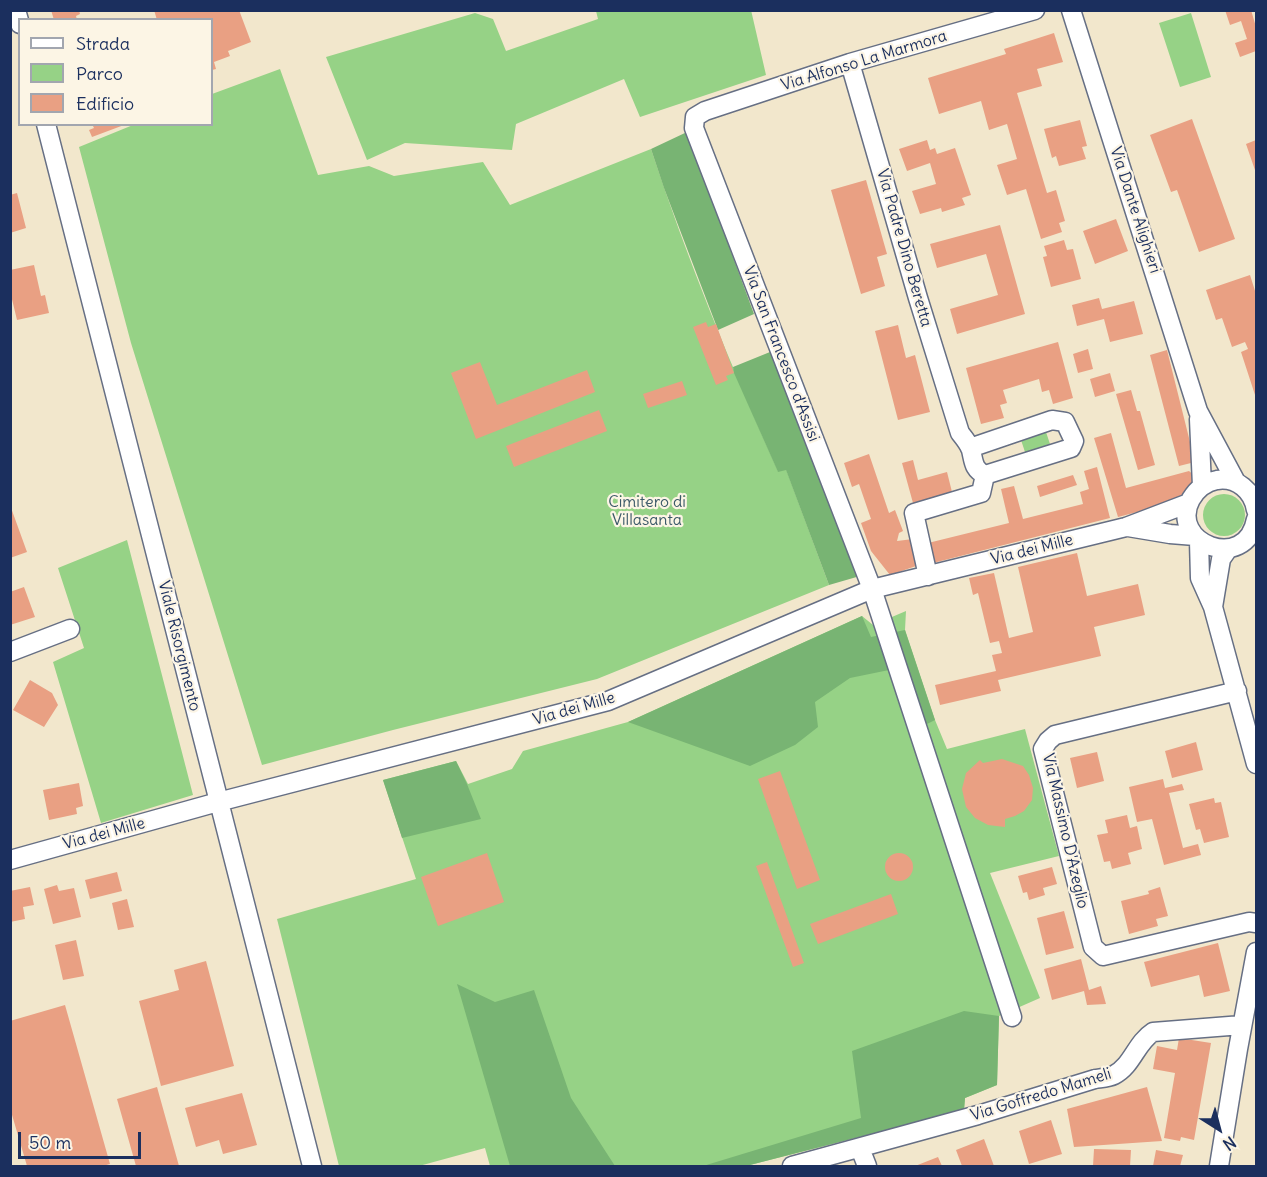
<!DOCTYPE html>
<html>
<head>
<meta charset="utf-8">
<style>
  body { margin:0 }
  #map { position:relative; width:1267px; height:1177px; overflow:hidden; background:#f2e7cc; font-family:Delius,sans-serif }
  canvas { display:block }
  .frame { position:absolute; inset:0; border:12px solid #1b2f5e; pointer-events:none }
  .legend { position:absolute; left:18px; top:18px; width:195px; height:108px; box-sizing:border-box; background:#fcf5e5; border:2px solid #a2a6af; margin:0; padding:8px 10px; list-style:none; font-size:18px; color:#1b2f5e }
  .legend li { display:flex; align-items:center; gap:12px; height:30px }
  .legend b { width:30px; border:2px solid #a2a6af }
  .north { position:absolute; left:1189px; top:1099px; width:60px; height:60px; -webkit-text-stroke:4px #fcf5e5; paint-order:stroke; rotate:144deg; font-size:16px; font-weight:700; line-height:24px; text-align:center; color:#1b2f5e }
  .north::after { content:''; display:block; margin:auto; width:21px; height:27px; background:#1b2f5e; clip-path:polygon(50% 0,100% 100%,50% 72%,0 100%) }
  .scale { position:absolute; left:18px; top:1132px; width:123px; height:27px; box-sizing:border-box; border:3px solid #1b2f5e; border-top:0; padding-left:8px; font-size:18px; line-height:21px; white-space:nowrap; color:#1b2f5e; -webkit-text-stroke:4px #fcf5e5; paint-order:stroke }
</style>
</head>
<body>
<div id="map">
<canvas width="1267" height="1177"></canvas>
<div class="frame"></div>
<ul class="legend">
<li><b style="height:8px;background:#fff"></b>Strada</li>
<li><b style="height:16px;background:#96d286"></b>Parco</li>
<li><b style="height:16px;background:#e9a083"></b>Edificio</li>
</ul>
<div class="north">N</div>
<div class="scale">50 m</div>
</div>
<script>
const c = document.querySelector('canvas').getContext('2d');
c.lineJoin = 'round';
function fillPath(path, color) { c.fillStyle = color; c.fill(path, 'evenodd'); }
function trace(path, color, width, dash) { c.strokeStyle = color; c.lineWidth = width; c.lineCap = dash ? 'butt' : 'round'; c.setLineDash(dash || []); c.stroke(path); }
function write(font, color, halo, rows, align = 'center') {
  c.font = font + ' Delius,sans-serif'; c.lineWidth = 4.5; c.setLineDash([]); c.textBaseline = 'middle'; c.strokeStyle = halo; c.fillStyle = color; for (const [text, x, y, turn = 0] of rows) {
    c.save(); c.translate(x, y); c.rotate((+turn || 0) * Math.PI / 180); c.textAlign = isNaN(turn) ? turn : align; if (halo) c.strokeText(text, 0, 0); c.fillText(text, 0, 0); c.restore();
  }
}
const green = new Path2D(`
  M751,10L766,75L640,117L624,79L516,124L512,150L405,143L367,160L326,57L475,13L493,19L506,51L598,19L596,11Z
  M1191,13L1211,77L1180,87L1159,23Z
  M280,69L318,175L369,166L394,176L483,162L510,205L651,149C687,259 731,366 778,471L786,469L829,585L597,679L393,730L262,765L131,343L79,147L133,125L212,124V94Z
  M1046,432L1051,447L1026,455L1021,440Z
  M1203 515a21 21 0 1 1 42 0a21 21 0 1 1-42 0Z
  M127,540L193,795L101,823L53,662L84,648L58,568Z
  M906,611L905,630L935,720L947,749L1025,729L1059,856L990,873L1040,998L999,1016L997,1085L965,1098L964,1110L746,1166H490L485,1148L419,1166H339L277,919L416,879L383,780L456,761L468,784L512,769L523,751L628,722L862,616L873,625Z`);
const forest = new Path2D(`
  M687,132L754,314L718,330L664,188L651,149Z
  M770,352L860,576L829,585L786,470L778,472L734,373L733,367Z
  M862,616L871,637L905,630L935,720L913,731L889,670L850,678L815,702L818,727L795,745L750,766L628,722Z
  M456,761L467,784L481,819L402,838L383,780Z
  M457,984L495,1002L534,990L571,1098L615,1166H510Z
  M964,1011L999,1016L997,1085L965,1098L964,1110L746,1166H703L861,1118L852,1051Z`);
const building = new Path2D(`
  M51,10H79L80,14L76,16L77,20H54Z
  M154,10H239L251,42L228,51L230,56L214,62L216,69L212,70V20H157Z
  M1225,10H1251L1256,27V51L1240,57L1235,43L1247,39L1241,21L1230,25Z
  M1054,33L1063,62L1037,69L1042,86L1017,93L1047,193L1056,190L1065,221L1059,223L1062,232L1041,239L1026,189L1007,195L997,165L1017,159L1007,124L989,130L981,101L939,114L928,78L1006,54L1004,49Z
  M1192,119L1235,239L1199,252L1177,190L1171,192L1150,135Z
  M1080,120L1087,146L1082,147L1086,159L1059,166L1056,156L1052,158L1044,129Z
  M92,124H124V125L92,137L89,130L94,128Z
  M927,140L930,150L935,148L937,154L955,148L971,195L962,198L965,205L942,212L941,208L920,214L912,191L936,184L930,163L907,171L899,149Z
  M1256,140V173L1246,144Z
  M866,180L887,254L877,257L885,286L861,294L831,190Z
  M17,193L26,228L10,233V195Z
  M1116,219L1128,251L1095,264L1083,231Z
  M1000,225L1025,314L957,334L950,309L998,295L986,254L937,268L930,244Z
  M1064,240L1067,250L1073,249L1081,279L1051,287L1043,257L1047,256L1044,246Z
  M34,265L41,296L45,295L49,313L17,320L10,291V270Z
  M1250,275L1256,294V398L1241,352L1248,349L1245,342L1232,347L1222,318L1216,320L1206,290Z
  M1099,298L1102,309L1134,301L1143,334L1110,342L1104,319L1077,326L1072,305Z
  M706,322L708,327L716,324L734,373L726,376L728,380L716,385L693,327Z
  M898,325L906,358L915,355L930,412L898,420L875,331Z
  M1058,342L1073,398L1053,404L1049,390L1042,392L1039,379L1003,390L1007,403L1000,405L1004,418L981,424L966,368Z
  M1088,349L1093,369L1078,373L1073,354Z
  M1167,350L1195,462L1179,466L1150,355Z
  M480,362L497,405L587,370L595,392L476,439L451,373Z
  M1110,373L1115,391L1095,397L1090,379Z
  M682,381L687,395L648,408L643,394Z
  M1131,390L1137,411H1140L1155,465L1138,470L1116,394Z
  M599,410L607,431L514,467L506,446Z
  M1111,433L1126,488L1189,471L1197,478L1179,501L1118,517L1094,438Z
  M869,454L889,513L895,510L903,531L899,533L897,541L913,539L919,565L890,575L871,551L861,523L871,519L859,484L852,487L844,463Z
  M913,460L918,480L947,472L952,492L913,503L902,463Z
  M1097,467L1110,518L933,563L928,543L1009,523L1001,489L1014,486L1023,519L1083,504L1080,492L1089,489L1084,471Z
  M1073,475L1077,485L1040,497L1037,486Z
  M10,505L27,552L10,558Z
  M1077,553L1087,596L1138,584L1145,615L1094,627L1101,656L998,680L1001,691L940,705L935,685L996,671L992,655L1002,653L999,641L990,643L978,593L973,595L969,578L994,573L1009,638L1033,632L1018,567Z
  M24,587L35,617L10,625V592Z
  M30,680L52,693L58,705L44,727L13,710Z
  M1196,742L1203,770L1172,778L1165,751Z
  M1097,752L1104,781L1077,788L1070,758Z
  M1002,759L1023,766L1029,775L1033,788L1032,800L1024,811L1015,816L1005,819V827L988,825L975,818L966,807L962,789L966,773L980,760L983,763Z
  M780,771L820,880L797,889L758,779Z
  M1163,779L1165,788L1182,784L1184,790L1169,793L1183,848L1198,844L1201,855L1164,865L1152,819L1137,822L1129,787Z
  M79,783L83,806L76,808L77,814L49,820L43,790Z
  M1214,798L1215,803L1221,802L1229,837L1204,843L1200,829L1196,830L1189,804Z
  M1127,815L1130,828L1137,826L1142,849L1128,853L1131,864L1112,869L1110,861L1104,862L1097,835L1108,833L1105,820Z
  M487,853L504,902L438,926L421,877Z
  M885 867a14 14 0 1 1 28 0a14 14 0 1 1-28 0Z
  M767,862L804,963L793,967L756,866Z
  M1052,867L1057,884L1043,888L1045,895L1029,900L1027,892L1023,893L1018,876Z
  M117,872L122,891L90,899L85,880Z
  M57,885L59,891L74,888L81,917L53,924L44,889Z
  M30,887L34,905L23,907L25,919L10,922V891Z
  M1160,887L1168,916L1156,919L1158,926L1129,934L1121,901L1149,894L1148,891Z
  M891,894L898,914L818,944L810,924Z
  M127,899L134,927L118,930L112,903Z
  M1064,911L1074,948L1046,955L1037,918Z
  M76,940L84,976L63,980L55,945Z
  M1218,943L1230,991L1204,997L1199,975L1151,987L1144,962Z
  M1081,959L1089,990L1101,986L1106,1004L1087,1005L1084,991L1052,1000L1044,969Z
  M206,961L234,1066L161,1086L139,1001L179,990L174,970Z
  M65,1005L110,1164L103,1166H27L10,1108V1021Z
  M1179,1038L1211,1043L1194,1140L1181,1137L1180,1141L1164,1138L1175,1073L1153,1069L1157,1046L1177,1050Z
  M157,1087L179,1166H136L117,1099Z
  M1147,1087L1162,1141L1074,1147L1067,1109Z
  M242,1093L257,1145L223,1154L219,1140L196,1147L185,1108Z
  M1051,1120L1062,1154L1029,1164L1019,1131Z
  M984,1139L994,1166H962L956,1150Z
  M1094,1149L1131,1150L1130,1166H1093Z
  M1156,1150L1183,1155L1180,1166H1153Z
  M938,1157L942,1166H915Z`);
const minor = new Path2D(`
  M16,10L20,24
  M1071,10L1198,411L1236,482
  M850,63L918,298L960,433C964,438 969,444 971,450C974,462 973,469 985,475L1071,448L1074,441L1065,422L1052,420L970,448
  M46,124L312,1166
  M1199,419L1202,486
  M1256,510C1253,491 1237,477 1217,480C1206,482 1197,489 1191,499C1167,543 1246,574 1256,519
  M1128,527L1170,534L1195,536
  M1199,541L1200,578L1213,607L1256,764
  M928,576L914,513L981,493L985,475
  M1213,607L1221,559L1228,549
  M10,652L70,629
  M1237,691L1055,735L1048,741L1043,749L1093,947L1103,956L1249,922L1256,923
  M10,860L218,802L608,701L872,589L1126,527L1189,503
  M1012,1017L872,589L694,128L695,117L705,111L850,63L1035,10
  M860,1148L867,1166
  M792,1166L978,1115L1095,1079C1101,1078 1108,1078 1114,1075C1132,1066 1136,1043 1153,1032L1242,1025
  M1219,1166L1238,1049L1256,952`);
const streetNames = [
  ["Via Alfonso La Marmora",864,61,-17],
  ["Via Dante Alighieri",1135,210,72],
  ["Via Padre Dino Beretta",904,248,74],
  ["Via San Francesco d'Assisi",781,354,69],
  ["Via dei Mille",1032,550,-14],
  ["Viale Risorgimento",179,646,76],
  ["Via dei Mille",574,709,-16],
  ["Via Massimo D'Azeglio",1065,831,77],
  ["Via dei Mille",104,834,-15],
  ["Via Goffredo Mameli",1041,1095,-17]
];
const parkNames = [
  ["Cimitero di",647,502],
  ["Villasanta",647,520]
];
fillPath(green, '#96d286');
fillPath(forest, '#78b473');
fillPath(building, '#e9a083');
trace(minor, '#666f84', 21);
trace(minor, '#fff', 18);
write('16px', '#1b2f5e', '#fcf5e5', streetNames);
write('16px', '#3a5868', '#fcf5e5', parkNames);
</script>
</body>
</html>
